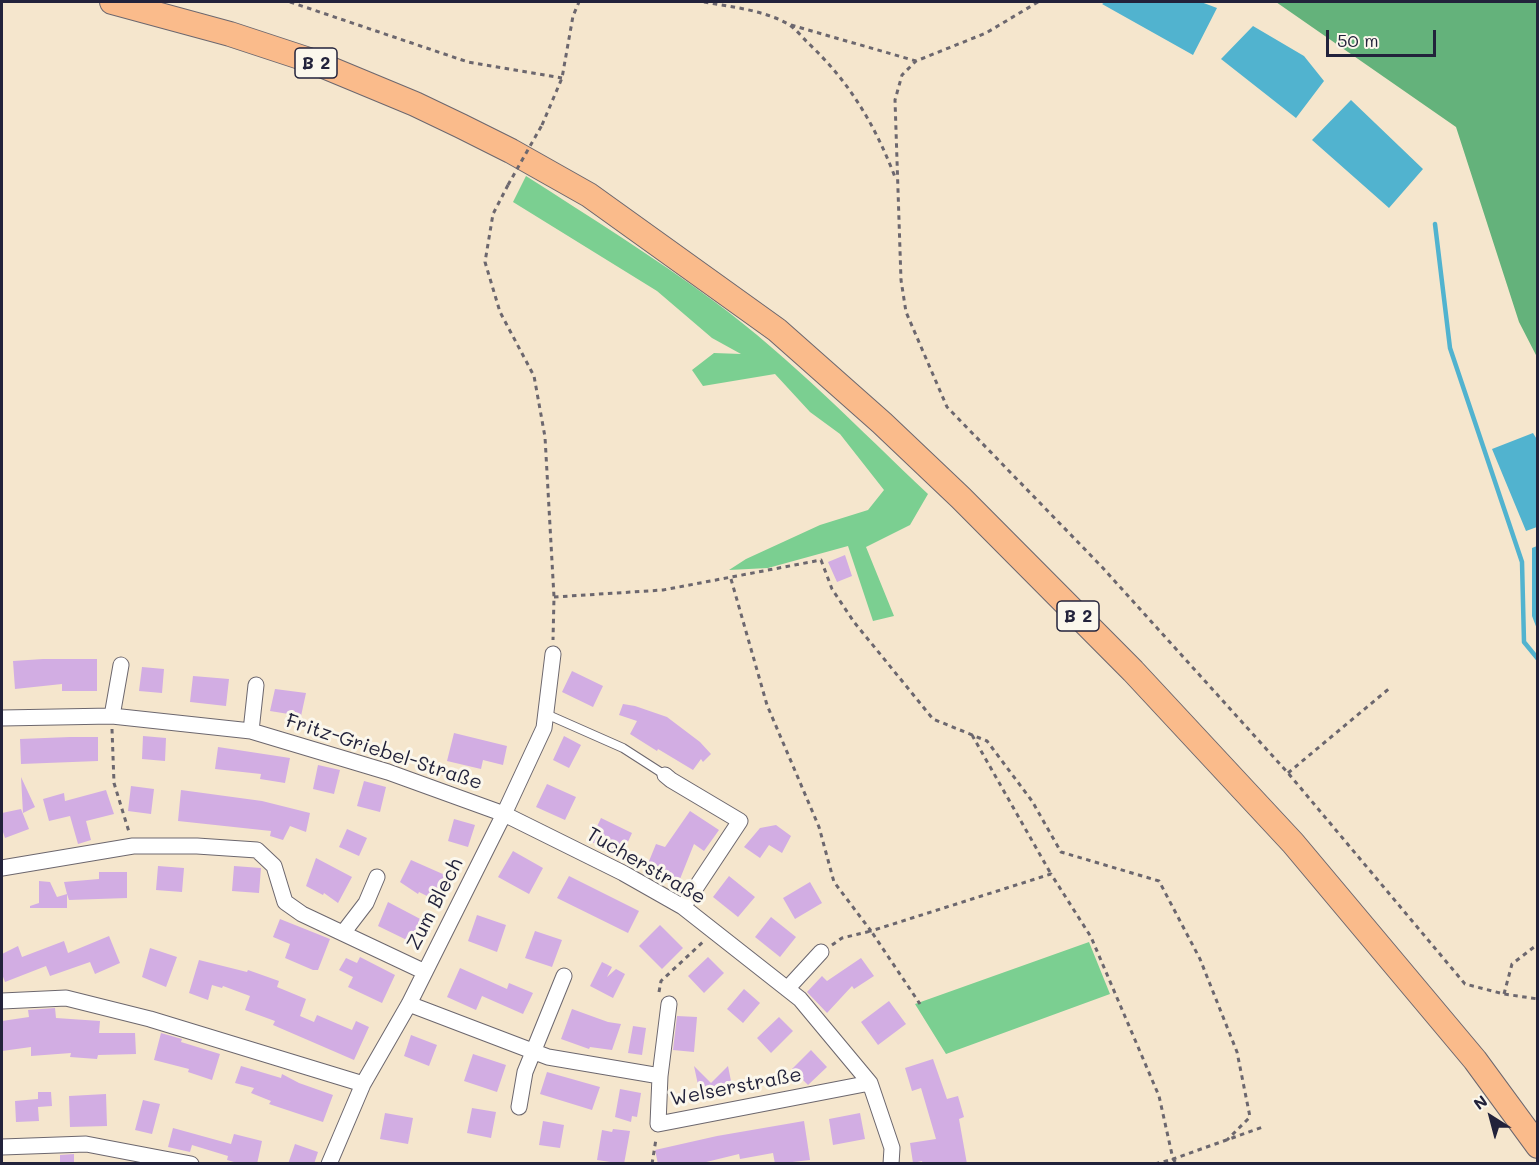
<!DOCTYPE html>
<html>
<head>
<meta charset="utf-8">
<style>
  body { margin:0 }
  #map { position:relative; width:1539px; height:1165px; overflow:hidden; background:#f5e6cd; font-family:Mali,sans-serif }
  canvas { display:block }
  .frame { position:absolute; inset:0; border:3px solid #22223b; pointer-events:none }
  .north { position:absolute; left:1461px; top:1087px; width:60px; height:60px; -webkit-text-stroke:4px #fbf7ec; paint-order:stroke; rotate:324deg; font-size:16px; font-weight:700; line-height:24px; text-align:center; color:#22223b }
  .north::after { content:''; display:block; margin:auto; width:21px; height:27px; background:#22223b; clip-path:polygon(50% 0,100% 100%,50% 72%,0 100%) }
  .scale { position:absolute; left:1326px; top:30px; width:110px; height:27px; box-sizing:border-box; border:3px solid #22223b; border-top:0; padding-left:8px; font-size:18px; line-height:21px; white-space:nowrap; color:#22223b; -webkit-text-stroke:4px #fbf7ec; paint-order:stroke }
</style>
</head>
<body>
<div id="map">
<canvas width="1539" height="1165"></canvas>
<div class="frame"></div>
<div class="north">N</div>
<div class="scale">50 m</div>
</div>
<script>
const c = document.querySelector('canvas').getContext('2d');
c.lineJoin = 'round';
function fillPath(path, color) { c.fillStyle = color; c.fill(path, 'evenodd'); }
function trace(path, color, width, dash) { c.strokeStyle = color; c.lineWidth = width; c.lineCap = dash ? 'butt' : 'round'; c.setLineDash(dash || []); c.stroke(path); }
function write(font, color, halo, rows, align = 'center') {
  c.font = font + ' Mali,sans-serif'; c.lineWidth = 6; c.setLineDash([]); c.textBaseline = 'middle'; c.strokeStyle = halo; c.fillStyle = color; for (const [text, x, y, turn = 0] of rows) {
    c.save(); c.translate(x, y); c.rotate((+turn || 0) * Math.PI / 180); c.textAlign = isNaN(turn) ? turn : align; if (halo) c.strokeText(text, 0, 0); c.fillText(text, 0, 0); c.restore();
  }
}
const green = new Path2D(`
  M526,176C590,217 654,257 715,302C792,359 859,429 928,494L910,525L866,547L894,616L873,621L848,546L768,568L729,570L746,559L820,525L868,510L884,490L840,434L810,412L775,374L703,386L692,370L714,353L741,354L712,338L657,291L513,202Z
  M1089,942L1110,994L946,1054L915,1004Z`);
const forest = new Path2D(`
  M1276,2H1537V357L1519,322L1456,127Z`);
const water = new Path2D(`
  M1105,2H1201L1217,8L1193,55L1102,4Z
  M1253,26L1304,56L1324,81L1296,118L1221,59Z
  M1351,100L1423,169L1389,208L1312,140Z
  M1533,433L1538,441L1537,527L1526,531L1492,449Z
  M1537,546V629L1532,616V548Z`);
const stream = new Path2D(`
  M1435,224L1450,348L1522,562L1524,642L1538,659`);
const building = new Path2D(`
  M845,555L852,576L837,582L828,562Z
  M43,659H97V691H62V684L15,689L13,661Z
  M142,667L164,669L162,693L139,691Z
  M572,671L603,686L593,707L562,692Z
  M193,676L229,679L226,706L190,702Z
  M275,689L306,693L301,716L270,711Z
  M623,704L635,706L667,717L700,742L711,754L703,762L701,759L693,770L658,749L657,751L630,734L637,721L619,715Z
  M454,733L507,746L503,765L483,760L481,769L447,761Z
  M143,736L166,738L165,761L142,759Z
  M564,736L581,745L569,768L553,760Z
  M70,737H98V761L21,764L20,739Z
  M218,747L290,758L285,783L260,779L261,774L215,769Z
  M318,765L340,770L334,794L313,789Z
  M21,777L35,807L23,813Z
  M364,781L386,787L380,812L357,806Z
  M547,784L576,797L565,820L536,807Z
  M131,786L154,789L151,814L128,811Z
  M106,790L114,814L86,821L91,840L78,844L70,816L49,821L43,799L64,793L65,801Z
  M181,790L262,801L310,813L306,832L290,826L283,840L270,836L271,831L178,821Z
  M21,809L29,829L5,838L2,829V813Z
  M690,811L719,830L704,851L694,844L678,884L645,871L656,844L665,847Z
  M601,818L632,833L621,857L590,841Z
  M454,819L475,825L468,847L448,841Z
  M776,825L791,836L782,853L769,845L760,858L744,847L760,828Z
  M347,829L367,838L359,856L339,847Z
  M513,851L543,868L529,894L498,877Z
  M316,858L352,877L338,903L324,893L323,895L306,886Z
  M411,860L445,875L433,899L419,892L418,894L400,882Z
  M158,866L184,868L182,892L156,890Z
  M234,866L261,868L259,893L232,891Z
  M99,872H127V898L69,900L67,894V908H30V906L39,903V881L50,882L57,897L67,894L64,882L99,879Z
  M569,876L639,911L628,933L557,898Z
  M729,876L755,897L738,917L713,897Z
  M810,882L822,903L795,919L783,898Z
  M388,902L426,922L415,944L378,926Z
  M477,915L506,925L497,952L468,941Z
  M771,917L796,937L780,957L755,937Z
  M280,919L330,939L318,970H313L285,958L290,944L273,937Z
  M660,925L683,948L662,969L639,946Z
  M535,931L562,940L552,967L525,958Z
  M109,936L120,963L95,974L90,962L50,976L46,966L5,982L2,974V954L18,946L22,957L64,941L68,953Z
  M150,948L177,957L166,987L142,977Z
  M360,957L395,975L382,1003L348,987L353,977L339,970L346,958L357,963Z
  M708,957L724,973L704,993L688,976Z
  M861,958L874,976L854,989L852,986L827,1013L807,992L822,976L827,981Z
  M199,960L247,972L248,970L279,981L277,987L306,999L300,1016L314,1022L317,1015L352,1030L356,1021L369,1027L354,1060L273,1025L275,1021L245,1010L250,996L223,986L222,988L212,985L208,1000L189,993Z
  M602,962L612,967L607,977L616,969L625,974L613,998L590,986Z
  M460,968L507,989L509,983L533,993L523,1014L482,996L476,1010L447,997Z
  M744,989L760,1003L743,1023L727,1009Z
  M889,1001L906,1024L878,1045L861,1022Z
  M55,1008L56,1018L100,1021L99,1033H135L136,1054L98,1055L97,1059L70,1057L71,1053L31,1056V1047L2,1051V1021L29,1017L28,1010Z
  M572,1009L608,1022L621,1024L612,1050L590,1047L589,1049L561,1039Z
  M677,1016L697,1017L694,1052L673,1050Z
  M779,1017L793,1031L771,1053L757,1038Z
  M633,1026L646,1028L642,1055L628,1053Z
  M161,1033L182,1039L181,1042L220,1054L212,1080L188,1072L189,1069L154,1060Z
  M411,1035L437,1045L429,1066L404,1056Z
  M811,1050L827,1067L808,1085L792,1069Z
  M473,1054L506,1065L497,1092L464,1081Z
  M933,1059L947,1099L958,1096L964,1117L959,1119L967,1164H923L922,1161L913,1163L910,1143L936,1139L921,1088L912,1091L905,1068Z
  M241,1066L281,1078L282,1074L299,1083L333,1095L323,1122L269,1104L271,1101L251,1093L254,1088L235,1083Z
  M694,1066L711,1083L728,1066L733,1091L694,1099L700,1094Z
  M547,1072L600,1087L592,1110L540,1094Z
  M620,1089L641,1093L637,1117L632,1116L631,1122L615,1117Z
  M38,1092H51L52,1106L38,1107L39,1121L16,1122L15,1101L38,1099Z
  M106,1094L107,1126L70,1127L69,1096Z
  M143,1100L160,1104L152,1134L135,1130Z
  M472,1108L496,1112L491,1138L467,1133Z
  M385,1113L413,1118L408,1144L380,1139Z
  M860,1113L865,1139L833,1145L829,1119Z
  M543,1121L564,1125L560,1148L539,1145Z
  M804,1121L810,1160L775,1164L773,1153L740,1159L739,1154L698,1164H658L655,1150L717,1136Z
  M173,1128L231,1144L234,1134L262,1141L257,1164H241L227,1160L228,1156L192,1145L190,1152L168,1147Z
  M613,1129L630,1131L624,1164L597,1160L602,1130L612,1132Z
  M295,1144L318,1152L314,1164H288Z
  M74,1154V1164H60V1155Z`);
const path = new Path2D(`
  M290,2L468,62L562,78
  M704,2C732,7 763,10 788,24C795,28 802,37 808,43C849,81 875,125 895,177
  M1038,2L986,33L916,61L902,75L895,100L901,280L906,312L947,407L1102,567L1288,773L1465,984L1504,994L1538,999
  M791,25L916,61
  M542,125L562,78L573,16L579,2
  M508,185L493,214L485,262L500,312L534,376L545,437L554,597L553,640
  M731,579L767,705L819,827L834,882L871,931L1051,874L1091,937L1159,1096L1173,1159L1263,1127
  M554,597L663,590L821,560L832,589L854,622L933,719L987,741L1032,801L1061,852L1159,881L1200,959L1237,1052L1250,1117L1227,1140
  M112,729L114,783L129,832
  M972,735L1051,874
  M1288,773L1391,687
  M832,945L842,938L871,931L920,1004
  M659,992L661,981L705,940
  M1504,994L1512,964L1538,944
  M652,1164L656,1139
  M1155,1164L1173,1159L1177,1164`);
const lane = new Path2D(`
  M546,714L623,748L665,775`);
const street = new Path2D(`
  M112,716L121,665
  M2,718L112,716L251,731L388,772L504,814L623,873L683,907L800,999L870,1083L892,1148L891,1164
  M251,731L256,685
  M665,775L671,780L740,821L683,907
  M2,868L133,846H197L257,850L274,866L285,902L302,914L425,972
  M343,933L366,903L377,877
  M787,989L821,952
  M2,1001L66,998L150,1019L363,1084
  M409,1004L548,1057L660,1076L658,1124L870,1083
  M660,1076L669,1004
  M519,1107L525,1072L564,976
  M2,1147L86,1144L191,1164
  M329,1164L363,1084L409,1004L504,814L544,728L553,654`);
const primary = new Path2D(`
  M112,2L230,34L309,60L415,104L461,126L511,151L589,195L777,330L882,423L961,498L1133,671L1293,843L1475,1060L1538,1146`);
const pathBridge = new Path2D(`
  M508,185L542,125`);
const shields = [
  [316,63,42],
  [1078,616,42]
];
const shieldNames = [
  ["B 2",316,63],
  ["B 2",1078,616]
];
const streetNames = [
  ["Fritz-Griebel-Straße",384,752,18],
  ["Tucherstraße",646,866,30],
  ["Zum Blech",435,904,-63],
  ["Welserstraße",736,1087,-11]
];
fillPath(green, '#7bcf91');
fillPath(forest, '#64b27b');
fillPath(water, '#51b3cf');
trace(stream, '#51b3cf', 4.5);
fillPath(building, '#d2ade3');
trace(lane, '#6c676e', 10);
trace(street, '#6c676e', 17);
trace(primary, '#6c676e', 26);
trace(path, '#6c676e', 3, [4.5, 4.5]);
trace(lane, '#fff', 8);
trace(street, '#fff', 15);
trace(primary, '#fabb8b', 24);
trace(pathBridge, '#6c676e', 3, [4.5, 4.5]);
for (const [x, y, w] of shields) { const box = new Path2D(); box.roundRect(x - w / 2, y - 15, w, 30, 4.5); c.fillStyle = '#fbf7ec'; c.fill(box); trace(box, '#22223b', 1.5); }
write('bold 18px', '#22223b', null, shieldNames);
write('20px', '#22223b', '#fbf7ec', streetNames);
</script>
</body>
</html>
